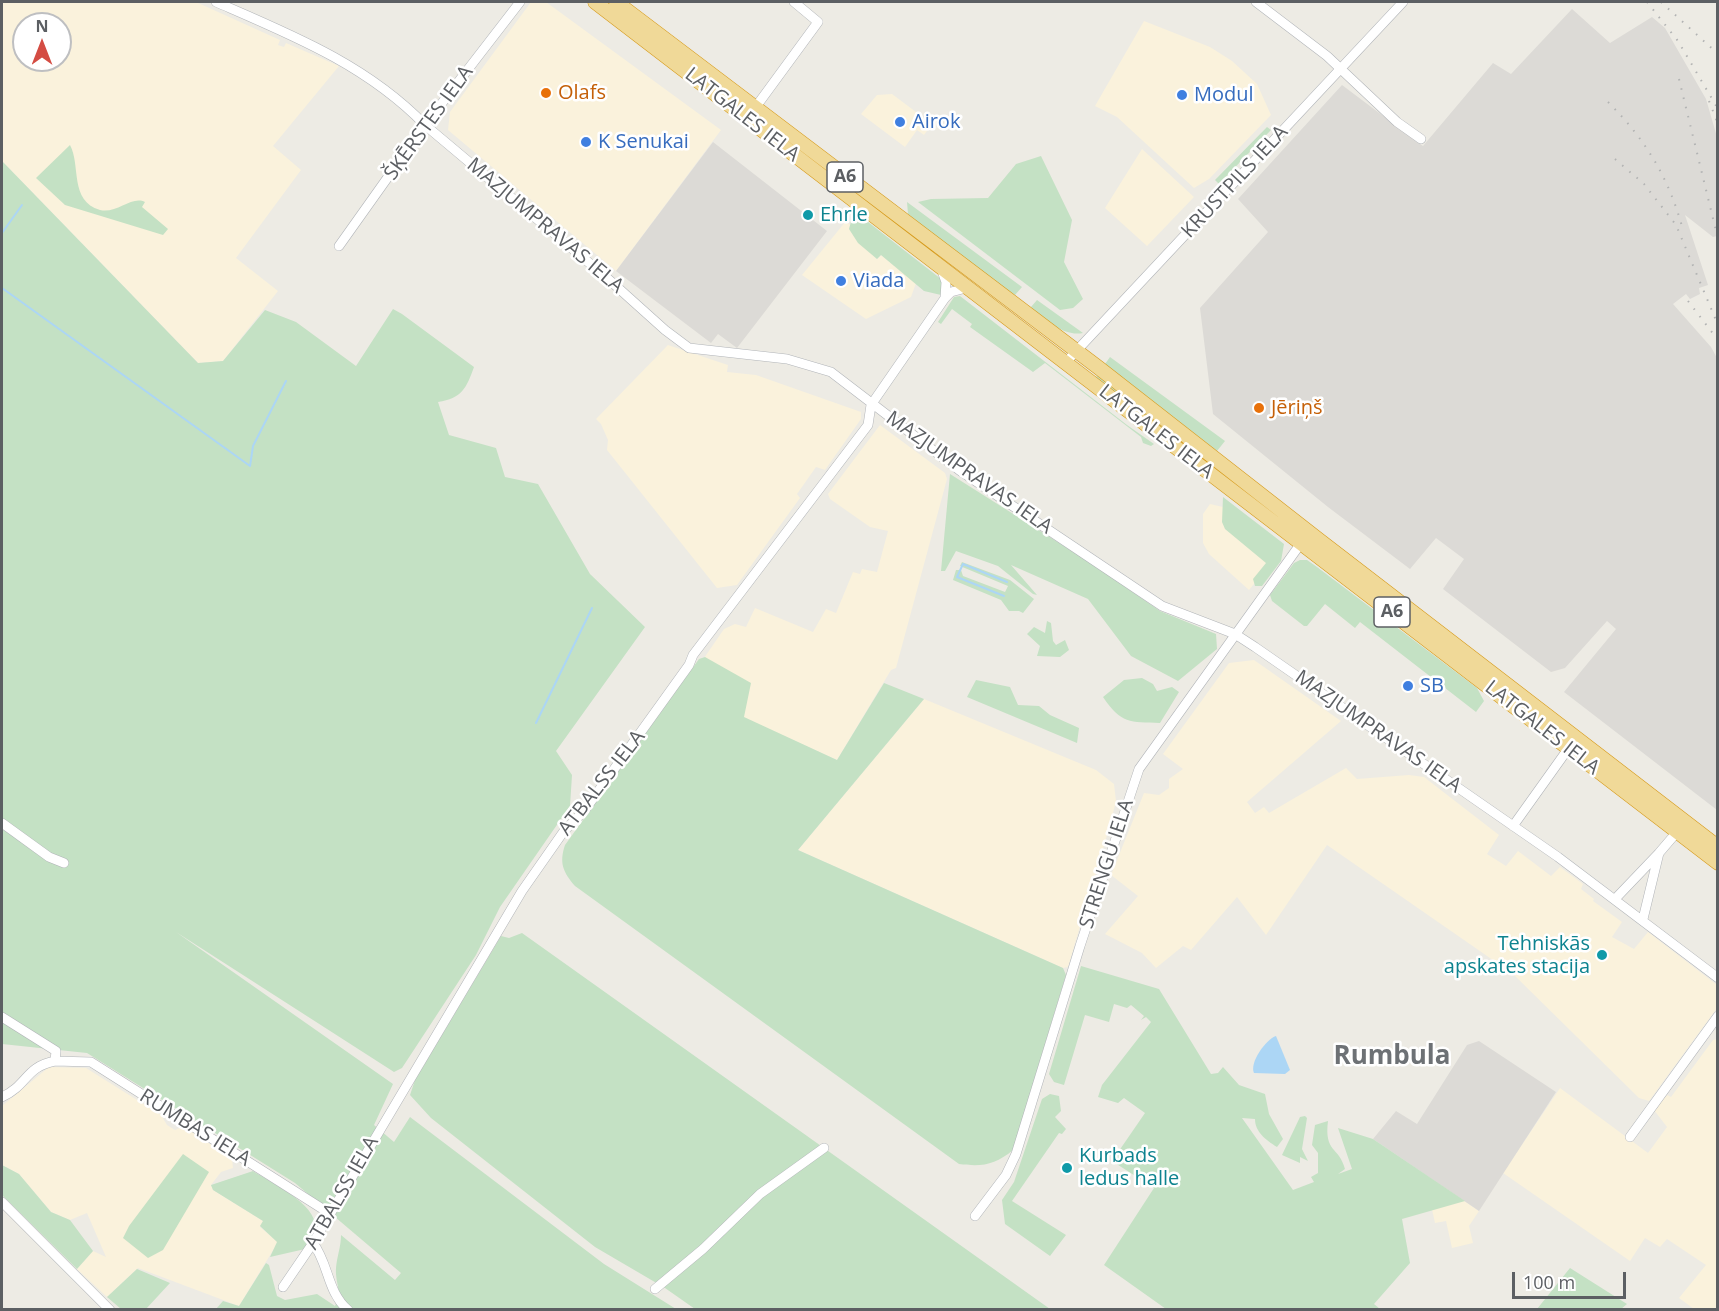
<!DOCTYPE html>
<html>
<head>
<meta charset="utf-8">
<style>
  body { margin:0 }
  #map { position:relative; width:1719px; height:1311px; overflow:hidden; background:#edebe4; font-family:"Open Sans",sans-serif }
  canvas { display:block }
  .frame { position:absolute; inset:0; border:3px solid #5c5f63; pointer-events:none }
  .north { position:absolute; left:12px; top:12px; width:60px; height:60px; box-sizing:border-box; background:#fff; border:2px solid #bebfc1; border-radius:50%; rotate:0deg; font-size:16px; font-weight:700; line-height:24px; text-align:center; color:#5c5f63 }
  .north::after { content:''; display:block; margin:auto; width:21px; height:27px; background:#d44c43; clip-path:polygon(50% 0,100% 100%,50% 72%,0 100%) }
  .scale { position:absolute; left:1512px; top:1272px; width:114px; height:27px; box-sizing:border-box; border:3px solid #5c5f63; border-top:0; padding-left:8px; font-size:18px; line-height:21px; white-space:nowrap; color:#5c5f63; -webkit-text-stroke:4px #fff; paint-order:stroke }
</style>
</head>
<body>
<div id="map">
<canvas width="1719" height="1311"></canvas>
<div class="frame"></div>
<div class="north">N</div>
<div class="scale">100 m</div>
</div>
<script>
const c = document.querySelector('canvas').getContext('2d');
c.lineJoin = 'round';
function fillPath(path, color) { c.fillStyle = color; c.fill(path, 'evenodd'); }
function trace(path, color, width, dash) { c.strokeStyle = color; c.lineWidth = width; c.lineCap = dash ? 'butt' : 'round'; c.setLineDash(dash || []); c.stroke(path); }
function write(font, color, halo, rows, align = 'center') {
  c.font = font + ' "Open Sans",sans-serif'; c.lineWidth = 5; c.setLineDash([]); c.textBaseline = 'middle'; c.strokeStyle = halo; c.fillStyle = color; for (const [text, x, y, turn = 0] of rows) {
    c.save(); c.translate(x, y); c.rotate((+turn || 0) * Math.PI / 180); c.textAlign = isNaN(turn) ? turn : align; if (halo) c.strokeText(text, 0, 0); c.fillText(text, 0, 0); c.restore();
  }
}
const commercial = new Path2D(`
  M2,2H196L280,40L278,45L284,47L286,43L339,66L273,146L301,170L236,258L278,291L223,361L198,363L2,161ZM24,24H60V60H24Z
  M531,2H546L721,130L616,271L448,130L450,112Z
  M1144,21L1210,47L1232,61L1257,84L1271,115L1209,179L1194,188L1117,117L1095,106Z
  M892,94L932,124L924,135L917,130L905,147L861,114L877,95Z
  M1142,149L1194,197L1147,246L1105,208Z
  M846,221L850,225L849,229L877,259L881,255L916,283L911,297L866,319L802,275Z
  M668,345L728,365L727,372L756,375L861,412V419L825,470L816,467L797,494L800,498L737,585L717,588L607,450L608,440L601,424L596,419Z
  M880,425L945,473L947,479L896,668L891,670L837,760L733,713L702,661L724,629L735,624L746,627L755,608L813,632L826,609L836,613L853,572L860,574L862,569L877,572L888,531L870,527L830,499L828,494Z
  M1210,504L1223,507L1271,563L1249,590L1209,554L1203,543V514Z
  M1254,660L1341,721L1247,802L1255,813L1264,807L1269,813L1346,768L1357,779L1409,775L1424,777L1499,835L1487,854L1506,866L1518,851L1551,876L1560,867L1583,884L1581,889L1594,899L1593,901L1622,922L1612,937L1634,949L1648,932L1717,985V1008L1649,1101L1639,1098L1513,974L1327,845L1266,935L1237,897L1191,950L1183,946L1156,968L1142,953L1105,934L1138,896L1111,875L1144,793L1159,795L1169,788V779L1183,769L1163,754L1229,663Z
  M924,699L1096,770L1114,784L1116,801L1110,825L1068,967L1063,968L798,850Z
  M1717,1039V1309H1694L1679,1298L1706,1265L1667,1239L1660,1247L1645,1238L1630,1261L1503,1173L1560,1088L1648,1153L1667,1127L1654,1110L1667,1095L1671,1097L1713,1040Z
  M49,1067L86,1068L161,1115L167,1125L175,1130L184,1126L232,1159L233,1168L221,1172L211,1185L213,1190L263,1221L260,1227L278,1242L239,1306L138,1268L107,1297L77,1269L93,1251L106,1257L87,1213L70,1220L51,1212L19,1174L2,1165V1106Z
  M1444,1187L1479,1211L1469,1226L1473,1243L1452,1248L1446,1221L1435,1223L1431,1205Z`);
const industrial = new Path2D(`
  M1572,9L1610,43L1652,17L1665,28L1706,99L1717,137V236L1713,237L1685,215L1708,285L1699,288L1700,294L1690,299L1686,294L1673,304L1711,347L1717,358V810L1564,692L1616,629L1607,621L1565,668L1551,672L1443,589L1464,559L1436,538L1410,569L1328,507L1213,414L1200,308L1268,232L1238,199L1342,85L1423,146L1493,63L1511,74Z
  M713,142L827,231L737,348L718,334L711,343L616,271Z
  M1479,1041L1556,1092L1479,1211L1373,1139L1396,1111L1417,1124L1467,1045Z`);
const green = new Path2D(`
  M1267,127L1271,130L1219,184L1215,180Z
  M70,145C81,165 69,201 100,210C117,214 132,195 145,202L142,207L168,229L163,235L65,205L36,178Z
  M1041,156L1072,220L1064,262L1083,299L1073,308L1060,310L918,202L931,199L988,198L1016,164Z
  M2,161L198,363L223,361L265,310L296,322L356,366L393,309L402,314L474,367C466,389 462,398 438,402L449,435L496,448L505,477L538,484L590,574L645,627L556,751L572,775L570,806L500,907L476,955L402,1068L394,1072L176,932L393,1084L374,1125L394,1142L410,1117L604,1264L676,1309H216L223,1301L239,1306L266,1263L269,1265L277,1296L285,1300L317,1294L335,1306C343,1292 335,1284 336,1268C337,1256 341,1247 341,1235L395,1280L401,1273L295,1183L87,1053L2,1044Z
  M907,202L1022,287L1015,295L988,279L908,214Z
  M854,211L941,279L944,287L941,295L924,291L881,255L877,259L858,243L849,229Z
  M960,296L1127,425L1154,444L1151,446L1143,443L1141,437L1045,363L1033,372L970,327L972,324L952,309L941,324L938,322L954,297Z
  M1037,300L1083,333C1064,337 1043,319 1031,307Z
  M1110,357L1225,441L1217,451L1105,364Z
  M1098,375L1293,527L1095,378Z
  M950,474L1094,565L1160,611L1216,634L1217,649L1178,681L1131,656L1088,599L1011,565L1037,595L1033,594L998,566L956,551L945,571H941Z
  M1223,497L1284,544L1281,561L1262,586H1255L1253,579L1266,563L1225,529L1222,522Z
  M1300,560H1307L1317,567L1477,688L1484,701L1476,712L1360,622L1355,628L1325,604L1307,626H1304L1272,601L1270,595L1294,563Z
  M962,562L1010,580L1034,599L1023,613L1019,611H1009L1001,600L953,580L956,570H961L963,576L1005,592L1008,586L960,566Z
  M1047,621L1051,623L1053,641L1056,645L1065,640L1069,650L1060,657L1037,656L1040,646L1027,634L1034,627L1045,633Z
  M705,657L751,683L744,717L837,760L884,683L924,699L798,850L1063,968L1066,975L1013,1150C995,1165 982,1167 959,1164L575,886C563,872 559,863 565,845L699,659Z
  M1142,678L1153,684L1157,691L1172,687L1179,692L1160,723C1130,722 1121,724 1103,697L1124,680Z
  M976,680L1010,687L1018,705L1039,706L1050,715L1079,728L1077,743L967,697Z
  M522,933L1050,1309H695L665,1288L595,1247L431,1118L410,1095L415,1080L501,936L509,938Z
  M1081,966L1159,989L1211,1074L1218,1073L1223,1067L1239,1085L1265,1094L1269,1114L1283,1139L1277,1147C1266,1140 1255,1132 1255,1119L1242,1118L1293,1190L1314,1182L1311,1177L1318,1173V1153L1312,1145L1315,1125L1328,1121C1324,1153 1339,1146 1345,1169L1338,1174L1352,1169L1338,1128L1373,1139L1465,1201L1402,1219L1410,1263L1374,1304L1380,1309H1166L1104,1265L1154,1188L1112,1161L1145,1113L1124,1098L1118,1103L1098,1097L1102,1085L1151,1022L1146,1017L1141,1020L1144,1016L1131,1005L1127,1008L1114,1004L1109,1022L1085,1015L1064,1085L1054,1082L1049,1074Z
  M1050,1094L1059,1096L1061,1111L1055,1117L1066,1129L1062,1134L1059,1133L1012,1201L1066,1235L1050,1256L1005,1224L1002,1200L1014,1182L1042,1099Z
  M1305,1116L1307,1118L1302,1149L1308,1161L1300,1157V1163L1282,1155L1300,1117Z
  M183,1154L209,1172L163,1250L148,1258L123,1238L129,1226Z
  M2,1165L19,1174L51,1212L70,1220L93,1251L77,1269L2,1195Z
  M253,1171C270,1182 317,1204 315,1227C314,1234 308,1242 305,1249L270,1257L277,1242L260,1226L263,1221L213,1190L211,1185Z
  M1570,1268L1627,1304L1621,1309H1537Z
  M137,1269L170,1283L146,1309H121L107,1297Z`);
const water = new Path2D(`
  M1276,1036L1290,1070L1285,1074L1254,1073C1249,1063 1266,1039 1276,1036Z`);
const stream = new Path2D(`
  M2,233L22,205
  M2,288L250,466L253,446L286,381
  M1004,596L957,577L963,564L1007,582
  M536,723L592,608`);
const minor = new Path2D(`
  M216,2C292,35 367,65 425,125L606,277L665,330L689,348L787,359L831,372L959,470L1162,606L1235,634L1255,647L1558,857L1718,978
  M1256,2L1327,56L1397,122L1421,139
  M755,108L818,22L794,2
  M339,246L425,125L520,2
  M941,268L946,282L945,298
  M1067,361L1403,2
  M2,823L49,857L64,863
  M1513,826L1568,749
  M1659,853L1677,832
  M1616,898L1659,853L1643,919
  M2,1017L56,1051L55,1061C25,1067 28,1085 2,1097
  M55,1061L91,1062L329,1213
  M1630,1137L1718,1016
  M2,1202L110,1310
  M975,1216L1006,1175L1016,1154L1080,946L1139,769L1304,539
  M313,1243C329,1264 327,1292 348,1310
  M283,1287L313,1243L522,891L564,831L584,811L689,665L693,655L868,425L871,405L945,298L951,292L970,287
  M655,1289L703,1249L760,1194L824,1148`);
const highway = new Path2D(`
  M595,2L1718,863
  M616,2L1099,368L1319,540L1718,847`);
const rail = new Path2D(`
  M1647,2L1678,41L1718,109
  M1661,2L1718,54
  M1679,79L1718,239
  M1709,101L1718,124
  M1608,102C1646,140 1669,178 1683,230
  M1615,159L1644,184L1676,225L1718,325
  M1688,301L1718,340`);
const markers = [
  [546,93,6,"#e8710a"],
  [1182,95,6,"#3f7fe0"],
  [900,122,6,"#3f7fe0"],
  [586,142,6,"#3f7fe0"],
  [808,215,6,"#0f9aa8"],
  [841,281,6,"#3f7fe0"],
  [1259,408,6,"#e8710a"],
  [1408,686,6,"#3f7fe0"],
  [1602,955,6,"#0f9aa8"],
  [1067,1168,6,"#0f9aa8"]
];
const shields = [
  [845,177,36],
  [1392,612,36]
];
const shieldNames = [
  ["A6",845,177],
  ["A6",1392,612]
];
const foodNames = [
  ["Olafs",558,93],
  ["Jēriņš",1271,408]
];
const shopNames = [
  ["Modul",1194,95],
  ["Airok",912,122],
  ["K Senukai",598,142],
  ["Viada",853,281],
  ["SB",1420,686]
];
const streetNames = [
  ["LATGALES IELA",742,115,38],
  ["ŠĶĒRSTES IELA",429,123,-54],
  ["KRUSTPILS IELA",1235,182,-47],
  ["MAZJUMPRAVAS IELA",545,226,40],
  ["LATGALES IELA",1156,432,38],
  ["MAZJUMPRAVAS IELA",969,473,35],
  ["LATGALES IELA",1542,728,38],
  ["MAZJUMPRAVAS IELA",1378,732,35],
  ["ATBALSS IELA",602,783,-52],
  ["STRENGU IELA",1107,864,-72],
  ["RUMBAS IELA",195,1128,32],
  ["ATBALSS IELA",342,1193,-60]
];
const cultureNames = [
  ["Ehrle",820,215],
  ["Tehniskās",1590,944,"right"],
  ["apskates stacija",1590,967,"right"],
  ["Kurbads",1079,1156],
  ["ledus halle",1079,1179]
];
const districtNames = [
  ["Rumbula",1392,1057]
];
fillPath(commercial, '#faf2dc');
fillPath(industrial, '#dcdad6');
fillPath(green, '#c4e1c4');
fillPath(water, '#acd6f5');
trace(stream, '#acd6f5', 2);
trace(minor, '#b1b4b8', 10);
trace(highway, '#d69a1b', 15);
trace(minor, '#fff', 9);
trace(highway, '#f0d998', 14);
trace(rail, '#b2b3b3', 2, [1.5, 8]);
for (const [x, y, r, color] of markers) { const dot = new Path2D(); dot.arc(x, y, r, 0, 2 * Math.PI); c.fillStyle = color; c.fill(dot); trace(dot, '#fff', 2); }
for (const [x, y, w] of shields) { const box = new Path2D(); box.roundRect(x - w / 2, y - 15, w, 30, 4.5); c.fillStyle = '#fff'; c.fill(box); trace(box, '#5c5f63', 1.5); }
write('bold 18px', '#5c5f63', null, shieldNames);
write('20px', '#c56008', '#fff', foodNames, 'left');
write('20px', '#366cbe', '#fff', shopNames, 'left');
write('20px', '#5c5f63', '#fff', streetNames);
write('20px', '#0d838f', '#fff', cultureNames, 'left');
write('bold 26px', '#6d7175', '#fff', districtNames);
</script>
</body>
</html>
